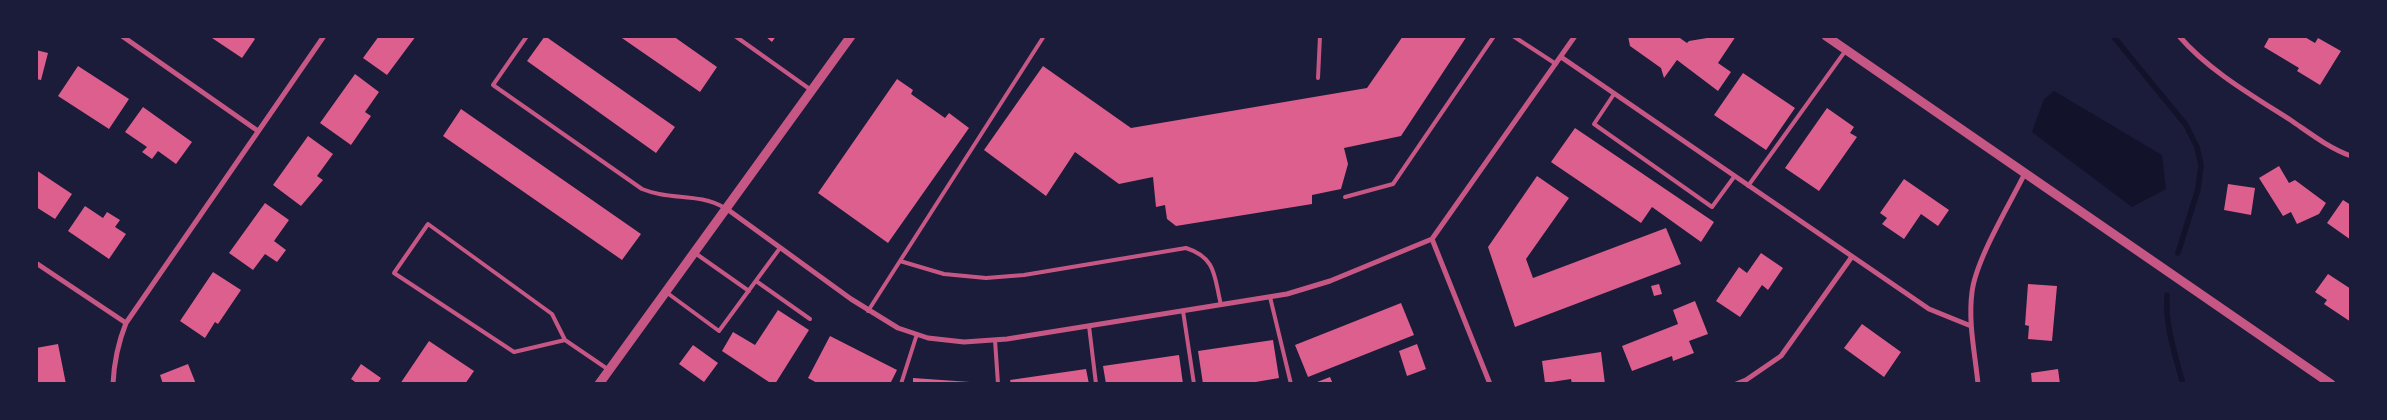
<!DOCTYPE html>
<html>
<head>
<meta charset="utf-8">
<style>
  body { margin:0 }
  #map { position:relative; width:2387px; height:420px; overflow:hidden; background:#1b1b3a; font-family:"Noto Sans",sans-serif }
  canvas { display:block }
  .frame { position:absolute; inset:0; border:38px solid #1b1b3a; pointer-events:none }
</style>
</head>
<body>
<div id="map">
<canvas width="2387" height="420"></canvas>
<div class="frame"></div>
</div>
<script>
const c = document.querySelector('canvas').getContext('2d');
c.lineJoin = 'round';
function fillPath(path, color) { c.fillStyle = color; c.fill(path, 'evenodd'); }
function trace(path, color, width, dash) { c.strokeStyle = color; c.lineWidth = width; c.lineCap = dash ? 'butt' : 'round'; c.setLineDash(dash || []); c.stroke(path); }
const water = new Path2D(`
  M2054,91L2162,155L2166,189L2132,207L2032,132L2044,99Z`);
const stream = new Path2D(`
  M2113,36L2186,125L2197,147L2201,165L2198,189L2178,253
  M2167,295C2165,326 2175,354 2183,384`);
const building = new Path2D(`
  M209,36H251L255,39L242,58Z
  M379,36H416L387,75L363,58Z
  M545,36L675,127L656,153L527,61Z
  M619,36H673L717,67L700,92Z
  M765,36H776L772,42Z
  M1403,36H1467L1401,136L1344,148L1348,164L1341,189L1312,195V204L1176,226L1167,219L1165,205L1156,207L1153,177L1119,184L1075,152L1046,196L984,150L1043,66L1131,128L1367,88Z
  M1628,36H1677L1687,43L1689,41L1719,36H1736L1718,63L1731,72L1718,91L1677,60L1664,78L1661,68L1630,46Z
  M2270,36H2303L2315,43L2318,38L2341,51L2320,85L2297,71L2299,68L2264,47Z
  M36,50L48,53L41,80L36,79Z
  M78,66L129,99L109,129L58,96Z
  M1743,73L1795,108L1766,150L1714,115Z
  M355,74L379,92L365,112L371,116L351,145L320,123Z
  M897,79L913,90L911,94L945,118L949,113L969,128L888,243L818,193Z
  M143,107L192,142L176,164L158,151L152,159L142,152L147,147L125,132Z
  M1827,108L1854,127L1850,133L1857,137L1819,191L1785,168Z
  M461,109L641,234L622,260L443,136Z
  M1575,128L1714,222L1701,242L1652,207L1641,223L1551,162Z
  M308,136L333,154L317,176L323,180L301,206L273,185Z
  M2279,166L2289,183L2295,180L2326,203L2319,214L2297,224L2291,212L2283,216L2259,178Z
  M36,170L72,194L55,219L36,207Z
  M1537,176L1569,198L1526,259L1533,278L1666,228L1681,264L1515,327L1488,247Z
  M1904,179L1949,210L1938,226L1921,214L1904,239L1882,224L1887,218L1880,213Z
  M2228,184L2255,188L2251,215L2224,210Z
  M2343,200L2351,205V240L2327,223Z
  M265,203L289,220L274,241L286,250L277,262L265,254L253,270L229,253Z
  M85,206L103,218L107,212L120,220L115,227L126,234L109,259L68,231Z
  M1761,253L1783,268L1768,290L1762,285L1740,317L1716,301L1739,267L1747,273Z
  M213,272L241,290L218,324L215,322L205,338L180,321Z
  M2328,274L2351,289V322L2324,304L2327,300L2315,292Z
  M1659,284L1662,294L1654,296L1651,286Z
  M2028,284L2057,286L2052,341L2028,339L2029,326L2025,325Z
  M1695,301L1708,334L1689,341L1694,353L1673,361L1672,356L1632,371L1622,346L1678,324L1673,310Z
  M1401,303L1414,335L1308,377L1295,345Z
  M778,310L809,330L775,384H772L722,351L733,332L755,345Z
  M1862,324L1901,352L1884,377L1844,348Z
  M830,336L897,370L890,384H819L808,378Z
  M1273,340L1279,378L1244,384H1203L1198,351Z
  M429,341L474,371L465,384H400Z
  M58,344L66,384H36V348Z
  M1417,344L1426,369L1407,376L1399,351Z
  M693,345L718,363L704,382L679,364Z
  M1601,352L1605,384H1572L1571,379L1545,383L1542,361Z
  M1179,355L1183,384H1106L1103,366Z
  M188,364L196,384H163L160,375Z
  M361,364L381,378L377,384H358L351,379Z
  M1086,369L1089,384H1011L1010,380Z
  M2058,369L2060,384H2032L2031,373Z
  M1330,377L1333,384H1312Z
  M913,378L970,382V384H913Z`);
const service = new Path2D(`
  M527,36L493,85L642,189C671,201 697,192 725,208
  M735,36L811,90
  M1513,36L1556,64
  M1318,78L1320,36
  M1614,94L1594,124L1712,207L1734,177
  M1748,186L1846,50
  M1345,197L1393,184L1494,36
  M695,253L749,291
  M900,261L944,274L986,278L1024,275L1186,248C1217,258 1214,277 1221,305
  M756,281L810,319
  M666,292L719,331L780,248
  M1270,297L1291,384
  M868,311L1044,36
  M1183,311L1194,384
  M1089,326L1096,384
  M565,340L514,352L394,273L428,224L552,314L565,340L609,370
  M995,340L998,384
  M901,384L917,334`);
const minor = new Path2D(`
  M122,36L258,131
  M2179,36C2209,71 2253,96 2292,121C2311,134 2329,148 2351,156
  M1561,57L1929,309L1971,326
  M727,209L851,299L898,328L928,338L964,342L1007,339L1287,294L1330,281L1432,239
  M1432,239L1575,36
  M1432,239L1490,384
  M36,263L126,323
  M113,384C114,362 118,343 126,323L324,36
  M1736,384L1746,380L1781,356L1851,258
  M1978,384C1975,353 1968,323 1972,292C1976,259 2010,204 2025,173`);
const tertiary = new Path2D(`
  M1826,36L2331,384
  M599,384L851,36`);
fillPath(water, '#12122b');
trace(stream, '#12122b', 5.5);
fillPath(building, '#dd5f8e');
trace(service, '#c65784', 4);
trace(minor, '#c65784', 5);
trace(tertiary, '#c65784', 9);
</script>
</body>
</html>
